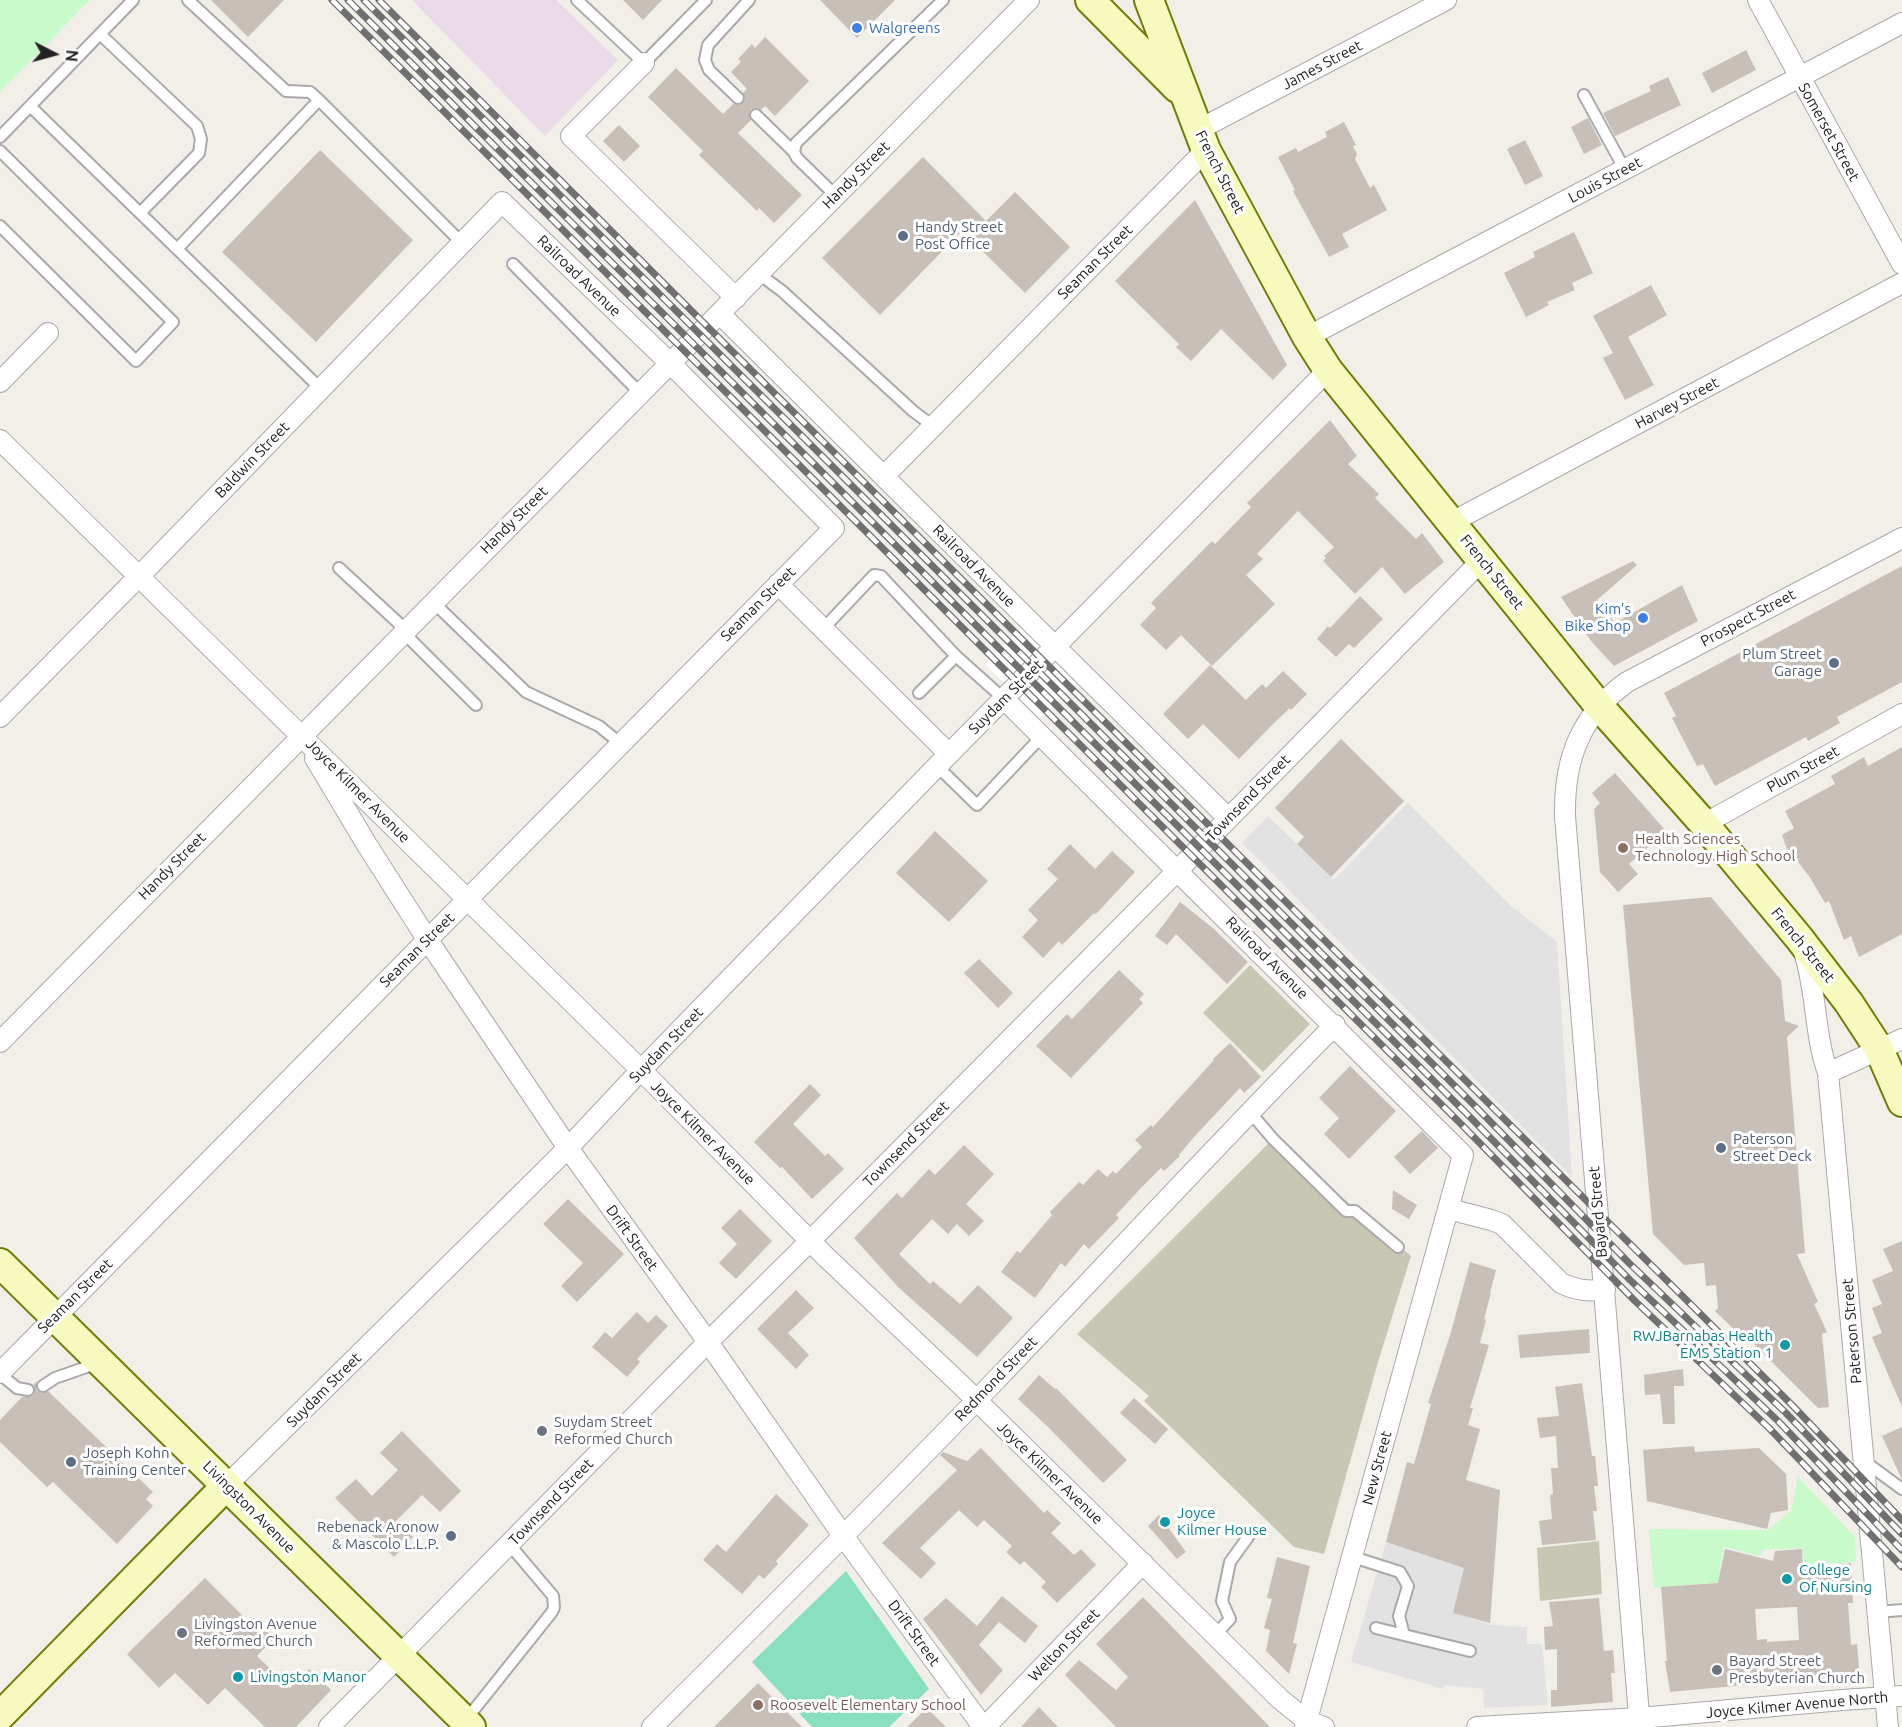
<!DOCTYPE html>
<html>
<head>
<meta charset="utf-8">
<style>
  body { margin:0 }
  #map { position:relative; width:1902px; height:1727px; overflow:hidden; background:#f2efe9; font-family:Ubuntu,sans-serif }
  canvas { display:block }
  .north { position:absolute; left:24px; top:24px; width:60px; height:60px; -webkit-text-stroke:4px #fff; paint-order:stroke; rotate:96deg; font-size:16px; font-weight:700; line-height:24px; text-align:center; color:#222 }
  .north::after { content:''; display:block; margin:auto; width:21px; height:27px; background:#222; clip-path:polygon(50% 0,100% 100%,50% 72%,0 100%) }
</style>
</head>
<body>
<div id="map">
<canvas width="1902" height="1727"></canvas>
<div class="north">N</div>
</div>
<script>
const c = document.querySelector('canvas').getContext('2d');
c.lineJoin = 'round';
function fillPath(path, color) { c.fillStyle = color; c.fill(path, 'evenodd'); }
function trace(path, color, width, dash) { c.strokeStyle = color; c.lineWidth = width; c.lineCap = dash ? 'butt' : 'round'; c.setLineDash(dash || []); c.stroke(path); }
function write(font, color, halo, rows, align = 'center') {
  c.font = font + ' Ubuntu,sans-serif'; c.lineWidth = 6; c.setLineDash([]); c.textBaseline = 'middle'; c.strokeStyle = halo; c.fillStyle = color; for (const [text, x, y, turn = 0] of rows) {
    c.save(); c.translate(x, y); c.rotate((+turn || 0) * Math.PI / 180); c.textAlign = isNaN(turn) ? turn : align; if (halo) c.strokeText(text, 0, 0); c.fillText(text, 0, 0); c.restore();
  }
}
const industrial = new Path2D(`
  M412,0H556L618,60L545,136Z`);
const construction = new Path2D(`
  M1250,965L1310,1024L1263,1072L1203,1013Z
  M1273,1139L1411,1256L1378,1362L1324,1554L1294,1547L1144,1401L1149,1396L1077,1334Z
  M1599,1541L1602,1594L1540,1601L1537,1548Z`);
const park = new Path2D(`
  M0,0H90L0,92Z
  M1798,1477L1855,1537L1856,1562L1804,1565L1802,1548L1762,1550L1760,1556L1724,1547L1719,1570L1724,1573V1582L1654,1588L1649,1529L1768,1530L1791,1511Z`);
const pitch = new Path2D(`
  M846,1571L929,1689L889,1727H812L752,1662Z`);
const parking = new Path2D(`
  M1408,803L1510,905L1557,942L1572,1177L1242,843L1268,816L1334,880Z
  M1386,1542L1464,1568L1454,1613L1491,1625L1527,1627V1644H1542L1548,1705L1484,1708L1483,1689L1445,1685L1444,1689L1351,1662Z`);
const pier = new Path2D(`
  M1022,628L1076,683L1040,718L985,664Z`);
const building = new Path2D(`
  M211,0H284L248,37Z
  M623,0H662L643,20Z
  M820,0H895L857,38Z
  M765,37L809,81L775,116L765,106L761,110L757,108L751,109L749,114L751,120L738,133L802,195L774,223L759,208L757,211L699,155L703,151L648,97L676,68L723,114L733,104L739,105L745,100L743,93L747,89L731,72L741,62L738,59L752,44L755,48Z
  M1746,50L1756,70L1712,93L1702,73Z
  M1668,77L1681,105L1615,136L1603,113L1651,91L1649,86Z
  M1588,118L1602,145L1584,154L1571,127Z
  M1344,122L1356,145L1353,146L1357,154L1355,159L1370,188L1374,185L1387,210L1342,234L1349,247L1329,257L1293,191L1295,190L1278,157L1296,148L1298,152L1327,137L1325,132Z
  M619,125L640,146L624,162L603,141Z
  M1525,140L1543,176L1525,185L1507,149Z
  M320,150L413,240L316,342L222,252Z
  M923,157L986,221L1015,192L1070,247L1025,293L962,231L880,315L822,258Z
  M1195,200L1287,365L1273,380L1221,329L1191,361L1176,347L1179,344L1115,281Z
  M1574,232L1593,273L1572,283L1575,290L1547,302L1549,305L1526,317L1504,273L1535,257L1533,252Z
  M1651,285L1667,315L1628,337L1654,385L1625,400L1603,358L1613,353L1593,316Z
  M1330,420L1357,456L1348,464L1379,494L1375,498L1416,539L1422,533L1444,562L1405,594L1382,567L1355,594L1323,561L1326,558L1324,556L1334,547L1298,511L1257,554L1263,559L1246,575L1275,604L1212,666L1181,635L1166,650L1140,625L1156,608L1151,603L1212,541L1215,544L1251,507L1247,503Z
  M1633,561L1637,565L1597,600L1615,623L1682,585L1698,621L1614,666L1591,641L1561,597Z
  M1902,566V682L1837,717L1840,723L1808,741L1806,737L1715,786L1703,764L1697,766L1672,718L1676,716L1664,693Z
  M1360,596L1383,619L1354,648L1349,644L1336,657L1317,639L1328,626L1330,628Z
  M1210,665L1246,700L1262,684L1266,688L1283,671L1307,694L1291,710L1290,708L1274,723L1239,759L1203,724L1188,739L1163,714Z
  M1341,739L1404,801L1331,877L1297,844L1304,837L1275,808Z
  M1902,747V934L1859,957L1851,936L1844,940L1829,901L1825,903L1809,876L1786,847L1782,835L1794,828L1785,811L1835,784L1831,776L1864,757L1868,766Z
  M1615,773L1666,831L1629,864L1638,874L1618,892L1600,872L1594,809L1600,803L1592,793Z
  M935,831L988,881L949,922L896,873Z
  M1070,844L1095,869L1112,851L1135,872L1096,914L1094,913L1062,945L1059,941L1043,958L1022,937L1038,920L1028,910L1058,879L1047,869Z
  M1711,897L1781,980L1785,1021L1799,1026L1787,1037L1805,1253L1797,1254L1818,1302L1814,1304L1827,1332L1822,1334L1829,1407L1818,1408L1744,1334L1741,1336L1715,1311L1718,1308L1716,1285L1706,1286L1704,1263L1684,1265L1653,1234L1623,905Z
  M1180,902L1214,929L1248,962L1227,984L1176,934L1167,945L1155,936Z
  M979,959L1013,993L998,1008L964,973Z
  M1119,970L1144,994L1139,999L1143,1003L1071,1078L1036,1046L1067,1014L1072,1019Z
  M1230,1043L1261,1077L1244,1093L1240,1088L1194,1137L1179,1155L1180,1156L1164,1171L1161,1168L1140,1189L1116,1215L1119,1218L1089,1249L1084,1244L1065,1267L1061,1263L1035,1298L1001,1272L1017,1251L1020,1253L1052,1215L1050,1212L1079,1182L1083,1185L1098,1169L1107,1177L1113,1171L1116,1174L1142,1147L1135,1140L1151,1125L1153,1127L1214,1060L1213,1059Z
  M1350,1066L1396,1111L1349,1159L1324,1134L1339,1118L1319,1098Z
  M810,1084L821,1095L793,1124L825,1156L828,1153L844,1169L812,1199L782,1167L780,1168L754,1142Z
  M1422,1131L1438,1148L1410,1174L1394,1157Z
  M964,1145L994,1174L966,1204L984,1221L969,1236L957,1224L948,1234L932,1219L899,1254L930,1284L933,1281L960,1304L978,1285L1013,1318L977,1357L899,1288L854,1238L897,1193L902,1198L929,1169L935,1175Z
  M1393,1190L1417,1205L1409,1219L1392,1209Z
  M568,1199L624,1254L577,1302L561,1286L583,1263L543,1224Z
  M740,1209L772,1241L736,1279L719,1263L737,1244L721,1228Z
  M1902,1241V1407L1872,1337L1882,1333L1872,1308L1882,1304L1872,1280L1893,1271L1883,1249Z
  M1470,1262L1496,1270L1490,1293H1491L1484,1319L1486,1320L1480,1343L1489,1345L1470,1408H1473L1468,1425L1480,1429L1466,1480L1500,1490L1490,1623L1453,1613L1464,1568L1386,1542L1407,1462L1414,1464L1431,1404L1428,1403L1451,1332Z
  M796,1290L814,1308L788,1333L809,1355L796,1369L757,1329Z
  M637,1312L648,1323L656,1315L668,1326L637,1359L640,1362L627,1377L592,1347L605,1332L612,1338Z
  M1589,1329L1590,1353L1520,1358L1518,1335Z
  M1683,1369L1684,1386H1674L1675,1424H1663L1660,1394L1645,1395L1644,1375Z
  M1039,1375L1055,1389L1056,1388L1127,1460L1103,1483L1048,1427L1018,1399Z
  M37,1381L36,1386L37,1391L43,1393L48,1391L153,1492L146,1499L153,1506L117,1544L53,1482L47,1487L0,1442V1420L22,1397H30L33,1395L35,1391L33,1385Z
  M1582,1383L1592,1456H1595L1598,1486H1594L1597,1511H1593L1596,1540L1542,1545L1539,1521L1552,1519L1550,1495L1553,1494L1551,1468H1558L1556,1436L1540,1438L1537,1418L1559,1416L1555,1387Z
  M1134,1398L1168,1429L1155,1444L1120,1413Z
  M1902,1427V1480L1882,1436Z
  M402,1431L461,1491L440,1512L422,1495L396,1521L413,1537L394,1557L335,1498L356,1479L372,1496L398,1470L380,1453Z
  M1694,1446L1695,1452L1759,1448L1786,1474L1788,1510L1771,1513L1767,1529L1647,1501L1643,1450Z
  M981,1448L1044,1513L1047,1510L1061,1523L1051,1533L1074,1555L1081,1549L1096,1565L1057,1603L1041,1587L1046,1582L1024,1561L1020,1565L1006,1552L1012,1546L984,1520L977,1527L959,1510L920,1548L936,1563L921,1579L882,1543L957,1470L940,1455L943,1452L967,1461Z
  M776,1494L809,1525L776,1561L778,1564L764,1579L759,1575L742,1594L703,1560L717,1544L726,1552Z
  M1159,1515L1186,1552L1177,1559L1148,1526Z
  M1725,1549L1773,1561L1775,1551L1802,1549L1803,1570L1851,1563L1853,1603H1848L1851,1645L1857,1644L1860,1680L1832,1682V1677L1670,1692L1665,1661H1667L1661,1587L1718,1583ZM1797,1607L1799,1640L1767,1642V1639L1757,1640L1755,1609Z
  M1277,1557L1310,1566L1293,1643L1297,1644L1289,1674L1266,1651L1270,1630L1264,1628L1272,1599L1267,1598Z
  M205,1578L249,1622L253,1618L274,1638L257,1656L290,1688L309,1669L331,1690L296,1727H265L225,1688L208,1705L175,1673L159,1688L127,1654Z
  M1002,1596L1038,1626L1025,1643L999,1622L979,1645L1003,1670L981,1695L923,1619L946,1598L977,1626Z
  M1143,1597L1270,1727H1116L1065,1675L1079,1660L1116,1690L1128,1677L1096,1644Z
  M1599,1598L1604,1651L1613,1650L1615,1673H1611L1613,1702L1551,1707V1690H1557V1649L1545,1650L1544,1627L1553,1626L1549,1602Z
  M758,1683L802,1727H714Z
  M1039,1707L1058,1727H1021Z
  M927,1708L946,1727H907Z`);
const lane = new Path2D(`
  M188,0L286,91L310,92L319,100L462,243
  M577,0L644,63L706,0
  M100,34L197,126L201,139L199,153L140,213
  M1584,95L1625,170
  M738,98L709,70L705,60L708,45L749,0
  M30,106L321,389
  M756,115L794,152
  M0,137L133,0
  M0,151L173,322L136,361L0,226
  M836,196L797,158L794,152L796,143L943,0
  M177,249L319,100
  M513,264L640,393
  M759,274L782,291L913,411L933,426
  M339,568L406,630
  M433,602L526,692L599,726L621,744
  M823,629L874,575L881,576L956,656L1004,699
  M403,632L476,705
  M919,693L956,656
  M937,766L977,805L1042,736
  M1250,1112L1273,1139L1346,1211H1355L1398,1247
  M0,1374L17,1388L28,1390
  M43,1386L55,1378L98,1363
  M1864,1461L1902,1489
  M1353,1557L1400,1572L1408,1586L1399,1616L1404,1635L1470,1651
  M1878,1612L1902,1610
  M1376,1628L1404,1635
  M1215,1635L1230,1619L1222,1601L1230,1562L1248,1537
  M465,1721L552,1612L554,1607L553,1596L509,1544`);
const street = new Path2D(`
  M1758,0L1902,264
  M644,63L571,136L736,298
  M1198,130L1446,0
  M720,314L1228,818
  M1307,337L1902,23
  M0,382L48,333
  M0,440L641,1070L825,1256L961,1385L1280,1699L1307,1721L1324,1727
  M884,476L1206,150
  M1452,522L1902,283
  M778,584L949,754
  M1004,699L1463,1155L1305,1727
  M0,717L155,560L502,202L670,363L834,528L0,1373
  M315,758L367,845L427,939L568,1148L708,1342L844,1537L983,1727
  M1704,824L1902,714
  M1804,952C1817,992 1814,1034 1828,1073L1888,1727
  M0,1042L1029,0
  M1828,1073L1902,1039
  M1449,1209L1491,1220L1502,1224L1561,1283C1577,1291 1588,1291 1605,1290
  M227,1485L568,1148L641,1070L949,754L1328,370
  M329,1727L708,1342L810,1241L1178,870L1482,560
  M652,1727C767,1612 883,1498 995,1381C1108,1263 1219,1142 1335,1025
  M985,1727L1143,1563
  M1477,1727L1640,1718L1842,1700L1902,1696
  M1640,1727L1565,816C1564,759 1580,716 1627,682L1902,538`);
const secondary = new Path2D(`
  M1090,0L1177,88
  M1149,0L1206,150L1307,337L1328,370L1599,706L1704,824L1799,938L1849,1003L1879,1049L1902,1102
  M0,1263L471,1727
  M0,1716L227,1485`);
const rail = new Path2D(`
  M332,0L1461,1124L1635,1301L1770,1429L1902,1567
  M348,0L1469,1116L1630,1280L1778,1421L1902,1550
  M364,0L1477,1108L1628,1262L1786,1413L1902,1534
  M379,0L1793,1406L1902,1520`);
const markers = [
  [857,28,6,"#3f7fe0"],
  [903,236,6,"#5c6f8a"],
  [1643,618,6,"#3f7fe0"],
  [1834,663,6,"#5c6f8a"],
  [1623,848,6,"#8d6e63"],
  [1721,1148,6,"#5c6f8a"],
  [1785,1345,6,"#0f9aa8"],
  [542,1431,6,"#6b7280"],
  [71,1462,6,"#5c6f8a"],
  [1165,1522,6,"#0f9aa8"],
  [451,1536,6,"#5c6f8a"],
  [1787,1579,6,"#0f9aa8"],
  [182,1633,6,"#6b7280"],
  [1717,1670,6,"#6b7280"],
  [238,1677,6,"#0f9aa8"],
  [758,1705,6,"#8d6e63"]
];
const shopNames = [
  ["Walgreens",869,28],
  ["Kim's",1631,609,"right"],
  ["Bike Shop",1631,626,"right"]
];
const streetNames = [
  ["James Street",1322,65,-28],
  ["Somerset Street",1829,132,61],
  ["French Street",1220,172,63],
  ["Handy Street",856,175,-45],
  ["Louis Street",1605,180,-28],
  ["Seaman Street",1095,262,-45],
  ["Railroad Avenue",579,276,44],
  ["Harvey Street",1677,403,-28],
  ["Baldwin Street",252,460,-46],
  ["Handy Street",514,520,-45],
  ["Railroad Avenue",974,566,45],
  ["French Street",1492,572,51],
  ["Seaman Street",758,604,-45],
  ["Prospect Street",1748,618,-28],
  ["Suydam Street",1006,697,-45],
  ["Plum Street",1803,769,-29],
  ["Joyce Kilmer Avenue",358,791,45],
  ["Townsend Street",1248,798,-46],
  ["Handy Street",172,866,-45],
  ["French Street",1803,945,51],
  ["Seaman Street",417,950,-45],
  ["Railroad Avenue",1267,958,45],
  ["Suydam Street",666,1045,-46],
  ["Joyce Kilmer Avenue",703,1133,45],
  ["Townsend Street",906,1144,-45],
  ["Bayard Street",1598,1212,-95],
  ["Drift Street",632,1238,54],
  ["Seaman Street",75,1296,-45],
  ["Paterson Street",1852,1331,-95],
  ["Redmond Street",996,1379,-46],
  ["Suydam Street",324,1390,-45],
  ["New Street",1377,1468,-75],
  ["Joyce Kilmer Avenue",1050,1473,44],
  ["Townsend Street",551,1502,-46],
  ["Livingston Avenue",249,1507,45],
  ["Drift Street",914,1633,54],
  ["Welton Street",1064,1645,-46],
  ["Joyce Kilmer Avenue North",1797,1705,-5]
];
const serviceNames = [
  ["Handy Street",915,227],
  ["Post Office",915,244],
  ["Plum Street",1822,654,"right"],
  ["Garage",1822,671,"right"],
  ["Paterson",1733,1139],
  ["Street Deck",1733,1156],
  ["Joseph Kohn",83,1453],
  ["Training Center",83,1470],
  ["Rebenack Aronow",439,1527,"right"],
  ["& Mascolo L.L.P.",439,1544,"right"]
];
const educationNames = [
  ["Health Sciences",1635,839],
  ["Technology High School",1635,856],
  ["Roosevelt Elementary School",770,1705]
];
const cultureNames = [
  ["RWJBarnabas Health",1773,1336,"right"],
  ["EMS Station 1",1773,1353,"right"],
  ["Joyce",1177,1513],
  ["Kilmer House",1177,1530],
  ["College",1799,1570],
  ["Of Nursing",1799,1587],
  ["Livingston Manor",250,1677]
];
const worshipNames = [
  ["Suydam Street",554,1422],
  ["Reformed Church",554,1439],
  ["Livingston Avenue",194,1624],
  ["Reformed Church",194,1641],
  ["Bayard Street",1729,1661],
  ["Presbyterian Church",1729,1678]
];
fillPath(industrial, '#ebdbe8');
fillPath(construction, '#c7c7b4');
fillPath(park, '#c8facc');
fillPath(pitch, '#88e0be');
fillPath(parking, '#e2e2e2');
fillPath(pier, '#fff');
fillPath(building, '#c7bfb8');
trace(lane, '#a9a9a9', 14);
trace(street, '#a9a9a9', 22);
trace(secondary, '#707d05', 32);
trace(lane, '#fff', 10);
trace(street, '#fff', 20);
trace(secondary, '#f7fabf', 28);
trace(rail, '#707070', 7);
trace(rail, '#fff', 4.5, [14]);
for (const [x, y, r, color] of markers) { const dot = new Path2D(); dot.arc(x, y, r, 0, 2 * Math.PI); c.fillStyle = color; c.fill(dot); trace(dot, '#fff', 2); }
write('15px', '#366cbe', '#fff', shopNames, 'left');
write('15px', '#222', '#fff', streetNames);
write('15px', '#4e5e75', '#fff', serviceNames, 'left');
write('15px', '#785e54', '#fff', educationNames, 'left');
write('15px', '#0d838f', '#fff', cultureNames, 'left');
write('15px', '#5b616d', '#fff', worshipNames, 'left');
</script>
</body>
</html>
